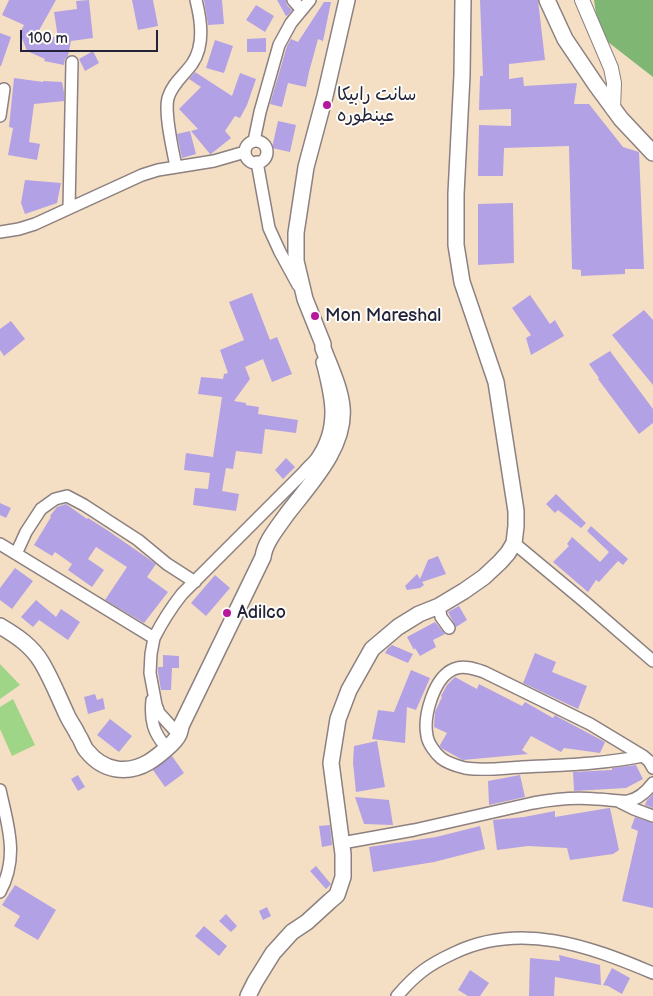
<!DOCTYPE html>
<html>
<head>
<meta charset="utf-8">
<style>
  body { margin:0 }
  #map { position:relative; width:653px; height:996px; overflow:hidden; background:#f5dfc4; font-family:"Balsamiq Sans",sans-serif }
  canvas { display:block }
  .scale { position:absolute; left:20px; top:30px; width:138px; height:22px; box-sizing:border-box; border:2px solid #22223b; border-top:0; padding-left:6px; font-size:15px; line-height:18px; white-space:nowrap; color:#22223b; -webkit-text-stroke:4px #fdfcf7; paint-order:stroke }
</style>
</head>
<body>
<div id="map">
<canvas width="653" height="996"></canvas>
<div class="scale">100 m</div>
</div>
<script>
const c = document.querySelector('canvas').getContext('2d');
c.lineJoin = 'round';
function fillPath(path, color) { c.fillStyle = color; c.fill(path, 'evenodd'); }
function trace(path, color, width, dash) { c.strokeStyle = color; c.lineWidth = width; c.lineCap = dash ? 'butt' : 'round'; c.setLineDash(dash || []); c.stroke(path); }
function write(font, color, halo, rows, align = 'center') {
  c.font = font + ' "Balsamiq Sans","Playpen Sans Arabic",sans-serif'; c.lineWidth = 4; c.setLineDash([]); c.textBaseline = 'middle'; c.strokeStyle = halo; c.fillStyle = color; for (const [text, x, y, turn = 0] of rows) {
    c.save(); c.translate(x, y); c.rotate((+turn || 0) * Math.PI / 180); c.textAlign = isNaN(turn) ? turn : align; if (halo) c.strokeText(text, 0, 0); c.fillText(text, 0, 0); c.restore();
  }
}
const green = new Path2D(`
  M0,664L20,685L0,699Z
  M13,699L35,745L12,756L0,729V707Z`);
const forest = new Path2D(`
  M594,0H653V77L599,35Z`);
const building = new Path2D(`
  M9,0H56L37,34L58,38L54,12L77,9L76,1L89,0L93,38L71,41L68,56L65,59L64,65L44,61L45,59L27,51L20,33L24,25L2,15Z
  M132,0H153L158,26L138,30Z
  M204,0H222L224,24L208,25Z
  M277,0H286L287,5L292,10L288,15L286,16Z
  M480,0H538L545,60L509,64V79L523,77L524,86L577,83L574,104H589L623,147L639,152L644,269H625V274L581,276V270L572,269L569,146L504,148L503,176H478L479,125L511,126V109L479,110L480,76H483Z
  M324,2H331L323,41L318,39L309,72L306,87L288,83L282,107L270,104L287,46L291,39L298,42Z
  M256,5L274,16L265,32L246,20Z
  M0,33L11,37L1,66H0Z
  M266,38V52H247V39Z
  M215,40L233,46L224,73L206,68Z
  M93,51L99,63L85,71L79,59Z
  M195,72L232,96L240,73L256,79L247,105L240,118L235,116L225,131L231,138L211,154H210L191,131L198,129L179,109L201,87L189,79Z
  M14,78L43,82V81L62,82L64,92V101L34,104L29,142L40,144L37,160L8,155L13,128L9,127Z
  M278,121L296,125L290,152L272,148Z
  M190,131L196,154L182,158L177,134Z
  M25,180L61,183L57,203L25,214L21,203Z
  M513,203L514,263L478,265V204Z
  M252,293L270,340L277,337L292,374L272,382L263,359L245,367L250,379L234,401L246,403V405L259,407L258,414L298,420L296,433L265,429L262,454L236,451L233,469L226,468L222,491L239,494L236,511L193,505L195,488L208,489L210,473L184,470L186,453L213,457L222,397L198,394L201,377L223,379L224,374L228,373L220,350L244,340L229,302Z
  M530,295L550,324L555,320L564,336L531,355L526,338L531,335L512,308Z
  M644,310L653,320V385L612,335Z
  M11,321L25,339L4,356L0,350V329Z
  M610,351L653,409V423L639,434L598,379L599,378L589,364Z
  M286,458L295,467L283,479L275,470Z
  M556,494L586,523L581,528L558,510L555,513L546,504Z
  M0,503L11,508L6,518L0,515Z
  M66,504L87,519L88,518L107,530L156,564L147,577L168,592L144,623L105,600L127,567L96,547L88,559L104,570L92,587L68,570L72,564L55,552L52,556L34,545L51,517L50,516L57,507Z
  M591,526L628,559L623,565L618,561L599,582L596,580L588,592L553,562L569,546L567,544L572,537L600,562L609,552L587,531Z
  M438,556L446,574L422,582L424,585L420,588L407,590L405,586L417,574L420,579L428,560Z
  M15,568L33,581L12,609L0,600V588Z
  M215,575L230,588L206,616L191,603Z
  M36,600L56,617L61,609L80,622L68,640L39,620L33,627L21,617Z
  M459,606L467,620L456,627L448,612Z
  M435,622L445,634L433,640L436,647L420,656L415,648L414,650L407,637Z
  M392,645L413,654L408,663L385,653L388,648Z
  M535,653L556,662L552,672L587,686L578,709L523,683Z
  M163,655L179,656V668H172L171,690H161L158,672V667H163Z
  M411,670L430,678L416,710L407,707L405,743L372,739L378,710L394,712Z
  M455,677L477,689L479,684L522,706L525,702L553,718L555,715L558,717L605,742L600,753L564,748L561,752L531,736L522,750L528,754L463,760L461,759L441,748L440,745L447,733L434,727L435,712L442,697L441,696L447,685Z
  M95,694L97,700L103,698L105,709L88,714L84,697Z
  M110,719L132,736L119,752L97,735Z
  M377,741L385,787L356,792L353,763L354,746Z
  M172,756L184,773L165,787L153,770Z
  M636,765L643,779L626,788L574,791L573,772L612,770V768Z
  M78,775L85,787L78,791L71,779Z
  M520,775L525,797L489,805L488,781Z
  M653,794V808L645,805L647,800Z
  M355,797L389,800L393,825L364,824Z
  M609,808H610L619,850L613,854L570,860L567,848L528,846L497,850L493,820L524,817L555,811V817Z
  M635,817L653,823V908L622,901L638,831L631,828Z
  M330,825L332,845L322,847L319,826Z
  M480,826L485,849L434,862L373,872L369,847L436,837Z
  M316,866L331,884L326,889L310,871Z
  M15,885L56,910L38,940L14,926L20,916L2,905Z
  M267,907L271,916L263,920L259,911Z
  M226,914L237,926L231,932L219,921Z
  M204,926L227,946L219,956L195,936Z
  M559,955L600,965L601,985L555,977L554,996H529L530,958L560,961Z
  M612,968L630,978L622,994L608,986L603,985Z
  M470,970L489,983L480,996H468L458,990Z`);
const minor = new Path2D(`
  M293,0L302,10
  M0,116L4,89
  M254,141L260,112L279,45L291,23L310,0
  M245 152a11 11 0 1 1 22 0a11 11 0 1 1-22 0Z
  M257,162L269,228L280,252L298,285
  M176,167C173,150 164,114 168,98C172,84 184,75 192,64C205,45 201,20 196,0
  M69,208L72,62
  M0,232L19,229L35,224L142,175L158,170L214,161L245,152
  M514,543L586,603L653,661
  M0,544L154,638L151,654L150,673L156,705L159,713L179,735
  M16,554L26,532L41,509L55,499L67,496L84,505L138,540L167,564L195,582
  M439,606L441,617L449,628
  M154,638C162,622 171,608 182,594L303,473C307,468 312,464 316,459C339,427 331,396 322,362
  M152,700C150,720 153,733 167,748
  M643,756C603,764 563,765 522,767C504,768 484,771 465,768C457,766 447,763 441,758C435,753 428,743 427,736C423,716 434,677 454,669C464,665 475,669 484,672L590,724L643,756L649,761L653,768
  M0,790C8,826 19,857 0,892
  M620,802L634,809L653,816
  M342,843L414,830L533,803C554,799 575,797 596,799C606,799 617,802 628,801C638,799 647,791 653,783
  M397,996C416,974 428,965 454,953C521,921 589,946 653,973`);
const tertiary = new Path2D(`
  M582,0L611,68L614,83L613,109`);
const secondary = new Path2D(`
  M547,0L565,39L596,85L621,119L653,153
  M0,626C17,636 32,646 42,663C52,680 59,698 67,715C70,722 75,728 78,735C82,740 83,747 87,751C103,771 127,775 149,762C157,757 176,742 179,734C180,731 181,729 181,726L263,557C265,542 278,527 287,514C310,484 346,447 342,407C340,387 330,367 323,348V344L305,299L296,261V233L306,167L325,96L347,0
  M248,996L255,982L273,953L292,932L307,922L330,901L337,895L343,877V854L331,763L338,719L349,690L372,649L398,627L419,614L439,606L464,591L484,577L500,562L508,553L514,543L516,526V511L496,382L462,282L456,245V194L462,75L463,0`);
const markers = [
  [327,105,5,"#b5179e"],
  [315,316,5,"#b5179e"],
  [227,613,5,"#b5179e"]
];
const poiNames = [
  ["سانت رابيكا",337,95],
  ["عينطوره",337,116],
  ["Mon Mareshal",325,316],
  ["Adilco",237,613]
];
fillPath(green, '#9fd586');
fillPath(forest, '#7fb673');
fillPath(building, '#b2a1e4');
trace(minor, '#8c8080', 14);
trace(tertiary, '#8c8080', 16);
trace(secondary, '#8c8080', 18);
trace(minor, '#fff', 11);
trace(tertiary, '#fff', 14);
trace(secondary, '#fff', 15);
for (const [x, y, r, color] of markers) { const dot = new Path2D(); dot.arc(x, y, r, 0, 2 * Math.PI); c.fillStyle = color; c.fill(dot); trace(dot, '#fdfcf7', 2); }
write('18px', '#22223b', '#fdfcf7', poiNames, 'left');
</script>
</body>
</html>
